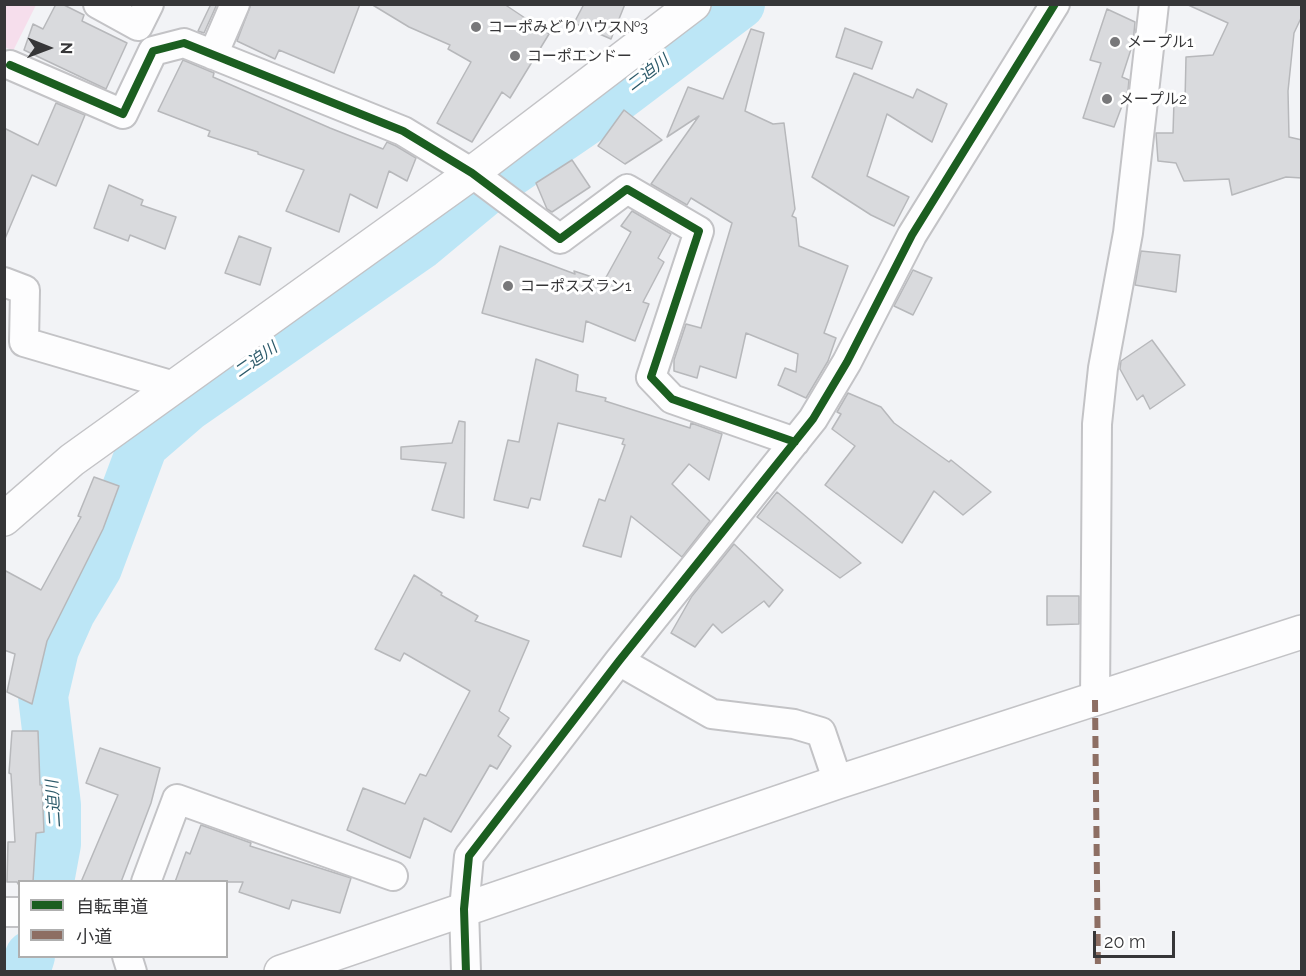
<!DOCTYPE html>
<html>
<head>
<meta charset="utf-8">
<style>
  body { margin:0 }
  #map { position:relative; width:1306px; height:976px; overflow:hidden; background:#f2f3f6; font-family:Raleway,"Noto Sans JP",sans-serif }
  canvas { display:block }
  .frame { position:absolute; inset:0; border:6px solid #363638; pointer-events:none }
  .legend { position:absolute; left:18px; top:880px; width:210px; height:78px; box-sizing:border-box; background:#fff; border:2px solid #afafaf; margin:0; padding:8px 10px; list-style:none; font-size:18px; color:#363638 }
  .legend li { display:flex; align-items:center; gap:12px; height:30px }
  .legend b { width:30px; border:2px solid #afafaf }
  .north { position:absolute; left:18px; top:18px; width:60px; height:60px; -webkit-text-stroke:4px #fff; paint-order:stroke; rotate:91deg; font-size:16px; font-weight:700; line-height:24px; text-align:center; color:#363638 }
  .north::after { content:''; display:block; margin:auto; width:21px; height:27px; background:#363638; clip-path:polygon(50% 0,100% 100%,50% 72%,0 100%) }
  .scale { position:absolute; left:1093px; top:931px; width:82px; height:27px; box-sizing:border-box; border:3px solid #363638; border-top:0; padding-left:8px; font-size:18px; line-height:21px; white-space:nowrap; color:#363638; -webkit-text-stroke:4px #fff; paint-order:stroke }
</style>
</head>
<body>
<div id="map">
<canvas width="1306" height="976"></canvas>
<div class="frame"></div>
<ul class="legend">
<li><b style="height:8px;background:#1b5e20"></b>自転車道</li>
<li><b style="height:8px;background:#8d6e63"></b>小道</li>
</ul>
<div class="north">N</div>
<div class="scale">20 m</div>
</div>
<script>
const c = document.querySelector('canvas').getContext('2d');
c.lineJoin = 'round';
function fillPath(path, color) { c.fillStyle = color; c.fill(path, 'evenodd'); }
function trace(path, color, width, dash) { c.strokeStyle = color; c.lineWidth = width; c.lineCap = dash ? 'butt' : 'round'; c.setLineDash(dash || []); c.stroke(path); }
function write(font, color, halo, rows, align = 'center') {
  c.font = font + ' Raleway,"Noto Sans JP",sans-serif'; c.lineWidth = 6; c.setLineDash([]); c.textBaseline = 'middle'; c.strokeStyle = halo; c.fillStyle = color; for (const [text, x, y, turn = 0] of rows) {
    c.save(); c.translate(x, y); c.rotate((+turn || 0) * Math.PI / 180); c.textAlign = isNaN(turn) ? turn : align; if (halo) c.strokeText(text, 0, 0); c.fillText(text, 0, 0); c.restore();
  }
}
const green = new Path2D(`
  M4,5H36L13,51L5,47Z`);
const river = new Path2D(`
  M49,882L56,844V805L43,696L54,649L70,613L97,568L143,445L187,407L420,245L497,181L592,116L740,4
  M25,972L30,956`);
const building = new Path2D(`
  M56,4H62L84,15L82,21L127,43L106,89L24,50L33,24L43,29Z
  M211,4H217L204,33L198,31Z
  M251,4H360L334,73L279,50L275,59L237,41Z
  M371,4H504L549,34L510,98L502,92L472,142L437,123L471,62L448,49L450,45L409,27Z
  M584,4H625L611,39L574,23Z
  M1186,4H1302V16L1294,33L1288,91L1289,137L1302,140V178L1286,177L1232,195L1229,179L1184,181L1176,163L1158,161L1156,133H1173L1174,101H1185L1186,57L1213,55L1228,23Z
  M1107,9L1135,22L1133,43L1122,77L1129,80L1128,90L1114,127L1083,118L1101,63L1090,60Z
  M845,28L882,42L872,69L836,57Z
  M751,29L764,33L745,111L773,124L784,123L795,209L792,216L796,218L799,246L848,266L824,333L836,338L828,361L806,398L778,385L785,368L796,372L798,354L746,333L736,378L700,366L697,378L674,371V360L686,324L701,328L732,223L691,198L687,205L651,184L699,116L667,137L688,87L723,99Z
  M183,60L214,73L213,77L330,128L383,149L387,142L396,146L416,158L407,181L389,171L377,208L350,194L339,232L286,211L304,170L258,154V152L208,136L210,131L158,111Z
  M854,73L913,98L917,89L947,104L932,142L887,114L867,176L909,197L894,226L871,215L812,177Z
  M56,103L85,115L56,186L32,175L4,241V128L38,145Z
  M624,110L662,140L625,164L598,146Z
  M572,160L590,187L552,212L547,209L536,183Z
  M109,185L143,200L141,205L176,217L165,249L130,235L128,241L94,228Z
  M632,211L671,234L658,258L664,262L643,302L649,304L635,341L586,321L583,342L482,313L500,246L575,274L574,271L604,281L631,232L621,226Z
  M239,236L271,248L260,285L225,273Z
  M1141,251L1180,255L1176,292L1135,285Z
  M913,270L932,278L913,315L894,306Z
  M1152,340L1185,385L1150,409L1143,395L1137,400L1120,369L1121,361Z
  M536,359L578,375L576,391L606,398L605,401L690,428L691,423L722,434L709,480L689,464L672,484L710,521L682,557L631,516L621,557L583,546L599,499L605,501L625,445L622,444L624,439L558,423L540,500L531,498L528,508L494,500L508,440L519,442Z
  M848,393L881,407L894,423L949,462L951,460L991,492L963,515L934,491L902,543L825,485L855,446L832,429L841,414L837,412Z
  M459,421L465,422L464,518L432,510L446,463L401,459V447L452,443Z
  M94,477L119,486L103,529L47,641L32,704L7,692L15,654L4,650V570L41,590L81,517L78,516Z
  M777,492L861,563L840,578L757,517Z
  M734,544L783,590L769,607L764,601L722,633L713,624L695,647L671,633L692,596Z
  M414,575L442,593L441,595L478,616L475,621L529,641L499,711L509,718L498,736L511,746L497,769L490,765L451,832L424,818L410,858L347,830L363,788L405,804L420,774L426,776L470,691L404,653L400,661L375,649Z
  M1047,596H1079V624L1047,625Z
  M12,731H38L40,785H42L44,832L36,833L33,882H20V887L17,882H7L8,842H15L11,774L9,773Z
  M100,748L160,768L151,803L121,882H81L118,795L86,783Z
  M201,825L251,843L250,846L351,878L340,913L292,900L289,909L239,892L243,882H175L186,852L190,854Z`);
const minor = new Path2D(`
  M98,4L138,26L149,4
  M213,55L235,4
  M10,65L123,114L153,51L184,43L403,131L472,173L560,239L627,189L699,231L651,377L672,399L795,442
  M4,282L25,290L24,342L174,386
  M619,661L712,714L794,724L821,732L838,782
  M1095,700L1097,424L1103,368L1128,233L1154,4
  M146,882L177,799L393,876
  M4,912H20
  M127,956L132,972
  M466,972L464,909L469,856L619,661L813,419L847,362L912,235L1055,4`);
const tertiary = new Path2D(`
  M4,519L72,460L472,173L694,4
  M281,972L838,782L1302,632`);
const quiet = new Path2D(`
  M1095,700L1098,972`);
const cycleway = new Path2D(`
  M10,65L123,114L153,51L184,43L403,131L472,173L560,239L627,189L699,231L651,377L672,399L795,442
  M466,972L464,909L469,856L619,661L813,419L847,362L912,235L1055,4`);
const markers = [
  [476,27,6,"#78787a"],
  [1115,42,6,"#78787a"],
  [515,56,6,"#78787a"],
  [1107,99,6,"#78787a"],
  [508,286,6,"#78787a"]
];
const poiNames = [
  ["コーポみどりハウス№3",488,27],
  ["メープル1",1127,42],
  ["コーポエンドー",527,56],
  ["メープル2",1119,99],
  ["コーポスズラン1",520,286]
];
const waterNames = [
  ["二迫川",648,73,-37],
  ["二迫川",256,360,-35],
  ["二迫川",54,804,-94]
];
fillPath(green, '#f6deec');
trace(river, '#bce6f6', 50);
fillPath(building, '#d9dadd');
trace(building, '#b7b8bb', 1.5);
trace(minor, '#c3c3c6', 32);
trace(tertiary, '#c3c3c6', 36);
trace(minor, '#fdfdfe', 28);
trace(tertiary, '#fdfdfe', 33);
trace(quiet, '#8d6e63', 6, [12, 6]);
trace(cycleway, '#1b5e20', 8);
for (const [x, y, r, color] of markers) { const dot = new Path2D(); dot.arc(x, y, r, 0, 2 * Math.PI); c.fillStyle = color; c.fill(dot); trace(dot, '#fff', 2); }
write('15px', '#363638', '#fff', poiNames, 'left');
write('italic 16px', '#2c5a6a', '#fff', waterNames);
</script>
</body>
</html>
